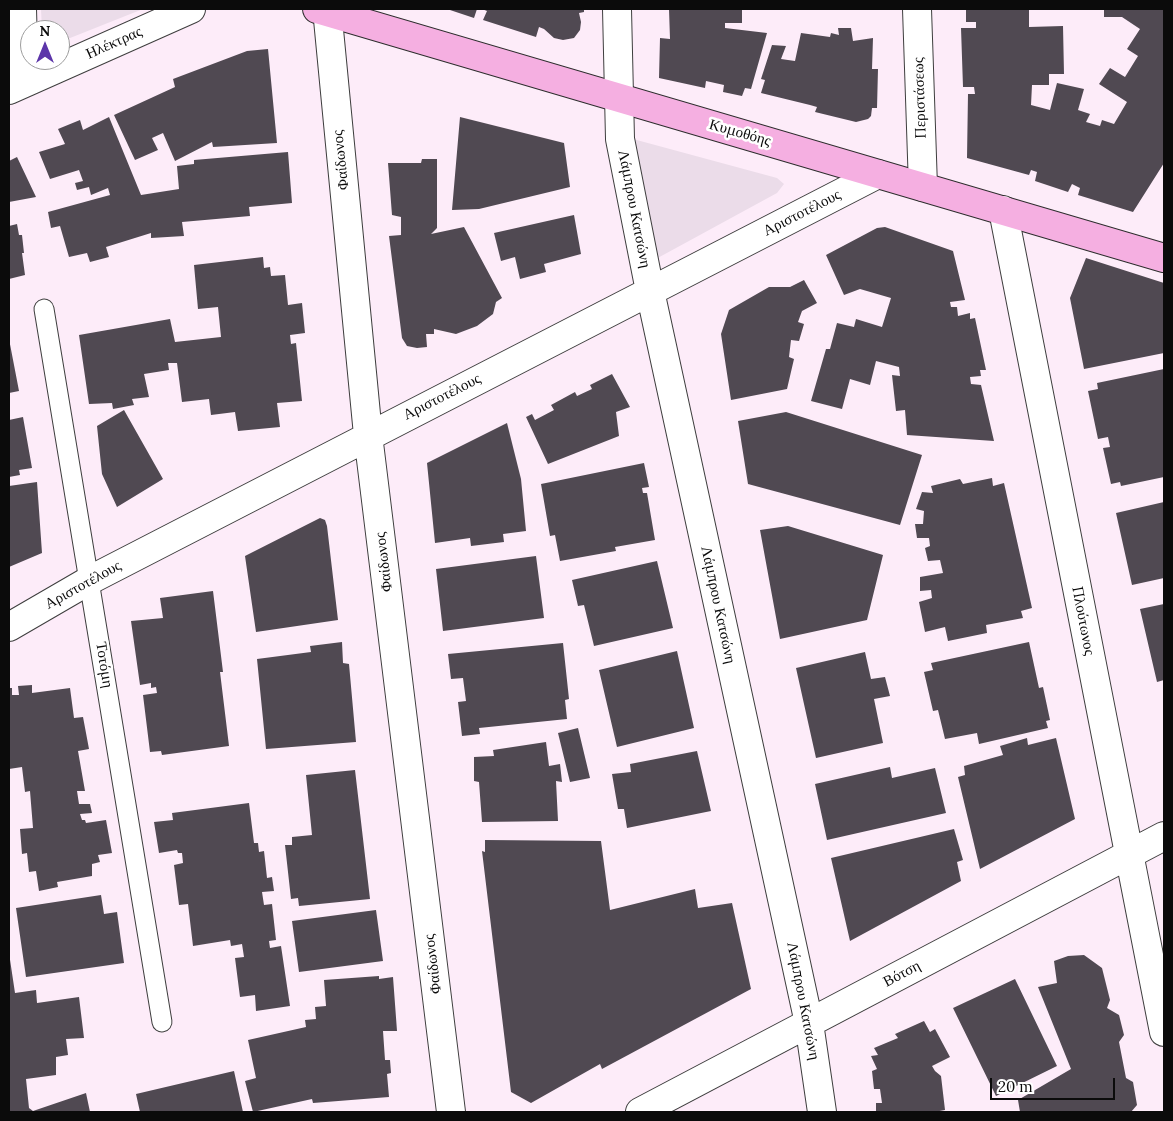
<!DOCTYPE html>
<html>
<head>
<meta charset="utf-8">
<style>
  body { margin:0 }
  #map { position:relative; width:1173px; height:1121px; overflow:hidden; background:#fdecf9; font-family:Lora,serif }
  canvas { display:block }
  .frame { position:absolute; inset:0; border:10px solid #0b0b0b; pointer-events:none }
  .north { position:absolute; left:20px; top:20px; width:50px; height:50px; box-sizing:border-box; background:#fff; border:1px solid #9d9d9d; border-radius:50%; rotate:0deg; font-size:14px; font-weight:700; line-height:20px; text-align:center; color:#0b0b0b }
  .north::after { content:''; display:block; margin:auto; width:18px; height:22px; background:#5c35a9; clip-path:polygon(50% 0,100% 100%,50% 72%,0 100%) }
  .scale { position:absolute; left:990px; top:1078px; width:125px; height:22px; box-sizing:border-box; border:2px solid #0b0b0b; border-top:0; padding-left:6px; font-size:15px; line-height:18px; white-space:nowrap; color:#0b0b0b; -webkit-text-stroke:4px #fff; paint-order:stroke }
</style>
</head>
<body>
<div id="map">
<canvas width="1173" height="1121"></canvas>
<div class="frame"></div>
<div class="north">N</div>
<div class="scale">20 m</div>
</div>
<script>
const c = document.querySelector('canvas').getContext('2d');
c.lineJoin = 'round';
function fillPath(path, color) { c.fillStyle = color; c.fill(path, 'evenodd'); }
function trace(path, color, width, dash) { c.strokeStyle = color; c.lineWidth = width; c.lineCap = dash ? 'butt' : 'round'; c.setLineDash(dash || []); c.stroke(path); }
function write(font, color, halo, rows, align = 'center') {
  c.font = font + ' Lora,serif'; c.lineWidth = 5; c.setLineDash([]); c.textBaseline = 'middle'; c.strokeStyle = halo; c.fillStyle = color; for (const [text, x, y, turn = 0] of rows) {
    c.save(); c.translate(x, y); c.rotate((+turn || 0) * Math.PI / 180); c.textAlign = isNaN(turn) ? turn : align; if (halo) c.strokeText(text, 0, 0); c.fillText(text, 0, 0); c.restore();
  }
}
const plaza = new Path2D(`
  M41,9H143L60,42V30H42Z
  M633,139L777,178L784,184L777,193L654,260Z`);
const building = new Path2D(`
  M447,9H477L474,18Z
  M482,9H584V12L579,13L581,22L580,30L574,38L563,40L554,38L544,29L539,27L536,37L483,20L487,11Z
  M669,9H742V23H725V28L767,33L751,89L745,88L742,96L723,92L724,85L706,81L705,88L659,78L660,38L670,39Z
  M966,9H1029V27L1063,26L1064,74H1049V85H1032L1031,105L1050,110L1057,83L1084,89L1078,110L1090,114L1086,122L1100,126L1102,120L1114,124L1127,102L1099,84L1110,68L1125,77L1138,56L1127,49L1140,29L1122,17H1104V9H1164V163L1133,212L1078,195L1080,188L1072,184L1068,192L1035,181L1037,172L1031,170L1029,175L967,158L968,94H975L974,87H963L961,28H976V22H966Z
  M838,28H851L853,41L873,38L872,69H878L877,108H872L871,116L868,119L856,122L815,112L817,107L810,105L761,93L765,80L761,79L772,45L786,46L781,59L795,61L801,33L830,37L831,33L839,35Z
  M268,49L277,143L213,147L212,142L175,161L163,133L152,138L158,150L135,160L114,115L175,87L173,79L247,51Z
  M109,117L141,195L179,189L177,166L194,164V160L288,152L292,203L249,207L250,216L182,222L184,236L151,238V233L106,247L109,257L90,262L87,253L69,257L60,226L51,228L48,212L110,195L108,188L91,195L89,187L77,190L75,183L83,181L79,170L50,179L39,152L65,144L58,129L80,120L83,130Z
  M460,117L564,143L570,187L479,209L452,210Z
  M17,157L36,197L9,202V161Z
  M422,159H437V228L431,234L464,227L502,298L496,302L493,314L477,326L456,334L434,329V334H426L427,347L417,348L407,346L402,338L389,236L401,235V217L392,215L388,163H421Z
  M574,215L581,254L544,264L546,272L520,279L515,257L501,261L494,233Z
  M17,224L19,235H22L24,253H22L25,275L9,279V226Z
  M885,227L953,251L965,300L950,302L951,307H957L958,316L970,313V319L975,318L986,370H980L981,376L970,377L971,384L981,385L994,441L907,435L905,410L896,411L892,375L900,376L899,367L876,361L870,385L850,379L842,409L811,401L826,349H830L837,323L854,327L856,319L882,327L891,298L860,289L844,295L826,255L877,228Z
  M263,257L264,268L270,267L271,276L285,275L288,305L302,303L305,333L290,335L291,344L296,343L302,401L277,403L280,427L238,431L235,412L211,415L209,399L182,402L177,363H168L169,370L144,374L149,397L132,399L134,405L113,409L112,403L89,404L79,335L170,319L175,342L221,337L218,307L198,309L194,265Z
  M1086,258L1164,283V353L1084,369L1070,298Z
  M804,280L817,303L802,311L798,322L804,324L799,341L791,340L789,357L794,359L787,389L731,400L721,334L729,310L769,287H790Z
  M9,339L19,391L9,393Z
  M1164,369V477L1121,486L1120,482L1111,484L1103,448L1110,447L1108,437L1098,439L1088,391L1098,389L1097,383Z
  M612,374L630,407L616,412L619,436L548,464L526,417L532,414L535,420L554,410L551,405L575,392L577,396L592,389L590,385Z
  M124,410L163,479L117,507L102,474L97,426Z
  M786,412L922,455L900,525L748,484L738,421Z
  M23,417L32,468L19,470L20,475L9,477V420Z
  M507,423L521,479L526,531L503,534L504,542L471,546L470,538L435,543L427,463Z
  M644,463L649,487L642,488L643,493H647L655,540L615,547L616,551L560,561L555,535L550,536L541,484Z
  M992,478L993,486L1004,483L1032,608L1021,611L1023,618L986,625L987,633L948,641L945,627L925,632L919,602L932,598L931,590L920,591V577L943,573L940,560L928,561L925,548L930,546L929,538H917L915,524H923L924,511L916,509L922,492L933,493L931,486L960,479L963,484Z
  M37,482L42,553L9,567V486Z
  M1164,502V578L1132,585L1116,513Z
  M320,518L325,520L327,526L338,620L256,632L245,556Z
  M788,526L883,555L867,620L780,639L760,530Z
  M536,556L544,618L443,631L436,569Z
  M657,561L673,628L594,646L584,605L578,606L572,580Z
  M213,591L223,672H220L229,746L162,755L161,751L150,752L143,695L157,693L156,687L151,688V683L140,685L131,621L163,618L160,598Z
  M1164,604V680L1157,682L1140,609Z
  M342,642L343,663L349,664L356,742L266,749L257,659L311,652L310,646Z
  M1029,642L1039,688L1043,687L1050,720L1046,721L1048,728L979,744L977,733L945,739L938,710L933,711L924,672L933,670L931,663Z
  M563,643L569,699L565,700L567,719L479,728L480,734L462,736L458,702L466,701L463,678L451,679L448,654Z
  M677,651L694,728L617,747L599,670Z
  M865,652L871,679L885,677L890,696L874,699L883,743L816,758L796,668Z
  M32,685V693L70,688L74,718L83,717L89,749L78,751L85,791H77L79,804H90L92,813L80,814L82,820H85L86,823L106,820L112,853L98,855L100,862L92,864V876L57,882L58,887L39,891L36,871L29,872L27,853L22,854L20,829L33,828L30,791L25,792L22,767L9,769V688H12V695H19L18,686Z
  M578,728L590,778L570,782L558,733Z
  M1027,738L1028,745L1056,738L1075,819L980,869L958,777L965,775L964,766L1003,755L1000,746Z
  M546,742L549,766L560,764L562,782L556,781L558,821L482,822L479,782L474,781V757L494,756L493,750Z
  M697,751L711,811L627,828L624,809H618L612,774L631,772L630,764Z
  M890,767L892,778L935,768L946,813L827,840L815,784Z
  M355,770L370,899L299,906L298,898L291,899L285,845H292V837L312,835L306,775Z
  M249,803L254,843H258L259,852L264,851L267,878L272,877L274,891L262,892L264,905L272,904L276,940L269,941L270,948L281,946L290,1006L256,1011L255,995L240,997L235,958L244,957L242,944L231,946L230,940L193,946L188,904L179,905L174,865L183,863L182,853H178L177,850L159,853L154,822L173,820L172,813Z
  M954,829L963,860L957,862L961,881L850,941L831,858Z
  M485,840L601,841L610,910L695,889L698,908L732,903L751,989L602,1069L600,1064L531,1103L511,1092L482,851L485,852Z
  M101,895L104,914L117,912L124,963L26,977L16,908Z
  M376,910L383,961L299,972L292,921Z
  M9,953L15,993L36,990L37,1003L79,997L84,1038L66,1039L68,1055L56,1057V1075L26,1079L29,1108L33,1111L86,1093L90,1112H9Z
  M1084,955L1102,968L1110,1000L1107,1008L1119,1015L1124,1035L1119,1042L1126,1078L1133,1082L1137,1105L1131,1112H1020L1018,1100L1071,1069L1038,987L1057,983L1054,961L1068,956Z
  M379,976V979L393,977L397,1031H383L385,1060H390L391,1073L387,1074L389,1097L313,1103L312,1099L253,1112L245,1081L256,1078L248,1040L306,1027L305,1020L316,1019L315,1007L326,1006L324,980Z
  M1015,979L1057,1066L996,1096L953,1008Z
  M924,1021L930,1032L935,1029L950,1057L932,1066L935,1071L941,1076L945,1110L934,1112H876V1103H882L880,1089H874L872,1071L877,1069L871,1056L878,1055L874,1048L898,1038L895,1034Z
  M234,1071L243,1112H140L136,1094Z`);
const lane = new Path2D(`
  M44,309L162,1022`);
const street = new Path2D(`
  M22,9L24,83
  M327,9L368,435L451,1112
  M617,9L620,139L650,291L809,1023L822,1112
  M917,9L923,187
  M9,90L191,9
  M1003,210L1164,1032
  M9,627L90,580L878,174
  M640,1112L1164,836`);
const secondary = new Path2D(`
  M317,9L1164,258`);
const streetNames = [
  ["Ηλέκτρας",114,43,-24],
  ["Περιστάσεως",920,98,-92],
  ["Κυμοθόης",740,133,16],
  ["Φαίδωνος",341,160,-96],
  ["Λάμπρου Κατσώνη",634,209,79],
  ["Αριστοτέλους",802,213,-27],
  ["Αριστοτέλους",442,397,-27],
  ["Φαίδωνος",384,562,-97],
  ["Αριστοτέλους",83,585,-29],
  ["Λάμπρου Κατσώνη",718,605,78],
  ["Πλούτωνος",1083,621,79],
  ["Τοτόμη",104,665,81],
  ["Φαίδωνος",433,964,-97],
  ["Βότση",902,974,-28],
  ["Λάμπρου Κατσώνη",803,1001,79]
];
fillPath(plaza, '#ebdce9');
fillPath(building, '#504952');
trace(lane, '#3e3e3e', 21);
trace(street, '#3e3e3e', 30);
trace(secondary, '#2d2d2d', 30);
trace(lane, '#fff', 19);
trace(street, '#fff', 28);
trace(secondary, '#f5afe1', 28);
write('15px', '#0b0b0b', '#fff', streetNames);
</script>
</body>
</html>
